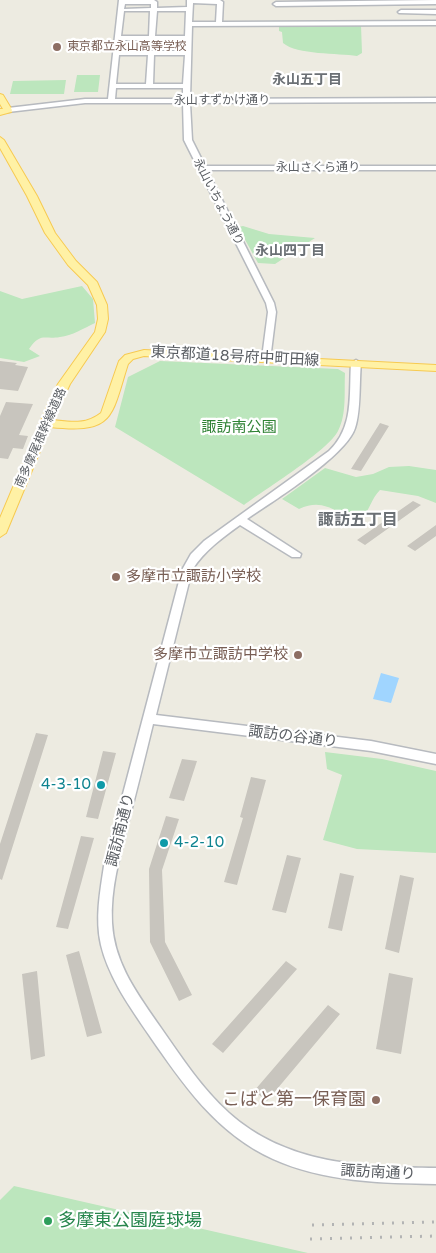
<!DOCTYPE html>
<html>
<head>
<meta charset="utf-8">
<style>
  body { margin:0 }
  canvas { display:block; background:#edebe1 }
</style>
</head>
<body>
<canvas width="436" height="1253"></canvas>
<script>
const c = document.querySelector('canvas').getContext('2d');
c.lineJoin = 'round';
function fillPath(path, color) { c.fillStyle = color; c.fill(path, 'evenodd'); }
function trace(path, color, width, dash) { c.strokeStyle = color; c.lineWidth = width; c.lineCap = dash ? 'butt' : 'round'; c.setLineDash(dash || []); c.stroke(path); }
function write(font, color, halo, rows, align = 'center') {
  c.font = font + ' "Varela Round","Noto Sans JP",sans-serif'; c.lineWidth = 4.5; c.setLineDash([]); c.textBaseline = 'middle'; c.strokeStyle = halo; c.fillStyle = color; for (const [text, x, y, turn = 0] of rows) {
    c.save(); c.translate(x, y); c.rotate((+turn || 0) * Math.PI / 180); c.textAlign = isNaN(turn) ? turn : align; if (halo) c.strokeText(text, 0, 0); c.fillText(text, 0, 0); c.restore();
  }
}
const green = new Path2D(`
  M282,25H361L362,53L357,56C338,53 297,55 283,43L282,32L279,31V27Z
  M77,75H100L98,92H74Z
  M66,80L64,94H10L13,81Z
  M243,226L269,234L315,238L275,264L258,263L238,227Z
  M82,286L93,299L95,323C84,328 72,336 60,337C44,340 41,332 29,349L40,356L24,362L0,358V291L22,299Z
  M160,361L338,369L345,373C344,391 347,414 338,431C329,450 264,490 244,505L115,427L128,377Z
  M409,466L436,470V503L418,496L380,490C371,499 370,510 361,519C336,516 326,496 299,509L282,499L325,468L356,477L373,474L389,467Z
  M325,752L382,759L436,771V853L357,849L323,840L342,775L327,769Z
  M14,1186L308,1253H0V1200Z`);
const water = new Path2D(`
  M381,673L399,678L391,703L373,699Z`);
const building = new Path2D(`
  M0,361L17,363L15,365L28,367L18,391L0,389Z
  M6,402L33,404L19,435L28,436L23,449L13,448L8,459L0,458V416Z
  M380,423L389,426L361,471L351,469Z
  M413,501L421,505L365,545L357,540Z
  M436,525V536L415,551L407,546Z
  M36,733L48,735L2,880L0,879V844Z
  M103,751L116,753L98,819L86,817Z
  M182,759L197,761L184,801L169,798Z
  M251,777L266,780L237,885L224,882L243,818L240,817Z
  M166,816L179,819L162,870L165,942L192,995L179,1001L150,942L149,869Z
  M81,836L94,838L68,929L56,927Z
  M287,855L301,858L286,913L272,910Z
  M340,873L354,876L342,931L328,928Z
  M400,875L414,878L399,953L385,949Z
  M79,951L102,1033L87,1037L66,955Z
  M286,961L297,969L223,1053L212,1044Z
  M37,971L45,1056L31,1060L22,974Z
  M389,973L413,978L401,1054L376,1049Z
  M328,1005L340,1014L267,1101L254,1091Z`);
const minor = new Path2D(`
  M119,0H154L157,2V8L187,7V0H220L223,2L222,22L436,21V25L192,26L190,99L436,98V102L190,103L192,140L205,166H436V170H207L274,303L276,312L270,360H264L262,358L268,312L266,303L184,140L183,103H85L8,112L4,110L8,108L85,99H108ZM193,3L217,4L216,22H192ZM125,4H151V8L124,9ZM124,11H150L149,36H121ZM157,11H186L185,36H155ZM121,40H185V51H120ZM119,55H148L146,84H116ZM154,55H185L183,84H153ZM116,88H183V99H115Z
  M436,0V4L276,6L273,4L276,2Z
  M401,10H436V14L399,13L398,12Z
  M356,360L361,363C359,382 361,411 355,428C346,456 273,501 247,519L301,554L300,557H292L240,525C222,538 205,550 192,570L156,715L371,741L436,754V764L371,751L153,724C145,757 137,790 128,823C120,856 110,889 112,923C114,964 139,996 161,1028C182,1058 202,1089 229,1113C287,1165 363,1167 436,1168V1184C381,1183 324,1182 273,1159C216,1133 183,1084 149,1035C130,1007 109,978 101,945C95,919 100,892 104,866L182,570L191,554L204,541L329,451C354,427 349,396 351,363Z`);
const major = new Path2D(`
  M0,94L3,95L12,110L11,112L0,115V109H3L0,104Z
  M0,137L4,140L37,196L55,233L76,261L97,282L107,305L108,319L105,332L70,384L53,420C71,422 86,425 101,413L119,361L125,355L144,350L436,365V371L144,356L133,359L128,364C111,417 115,434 50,427L6,533L0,537V518L49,402L58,384L95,332L98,319L97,305L88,285L68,265L45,233L27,196L0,148Z`);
const rail = new Path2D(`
  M312,1225L436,1222
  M310,1239L436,1236`);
const markers = [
  [57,47,5,"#8d6e63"],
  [116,577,5,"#8d6e63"],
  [298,655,5,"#8d6e63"],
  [101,785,5,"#0f9aa8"],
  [164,843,5,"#0f9aa8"],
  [376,1100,5,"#8d6e63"],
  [48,1221,5,"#2e9e5b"]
];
const farEducationnames = [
  ["東京都立永山高等学校",67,47]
];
const farStreetnames = [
  ["永山すずかけ通り",222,101],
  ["永山さくら通り",318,168],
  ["永山いちょう通り",218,202,63],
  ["南多摩尾根幹線道路",41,438,-66]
];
const farNeighbourhoodnames = [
  ["永山五丁目",307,80],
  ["永山四丁目",290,251]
];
const streetNames = [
  ["東京都道18号府中町田線",235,357,3],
  ["諏訪の谷通り",293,737,7],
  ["諏訪南通り",121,830,-76],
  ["諏訪南通り",378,1173,3]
];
const parkNames = [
  ["諏訪南公園",239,428]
];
const educationNames = [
  ["多摩市立諏訪小学校",126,577],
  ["多摩市立諏訪中学校",288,655,"right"]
];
const cultureNames = [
  ["4-3-10",91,785],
  ["4-2-10",174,843,"left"]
];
const neighbourhoodNames = [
  ["諏訪五丁目",358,521]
];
const nearEducationnames = [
  ["こばと第一保育園",366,1100]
];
const nearLeisurenames = [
  ["多摩東公園庭球場",58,1221]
];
fillPath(green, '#bce6bd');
fillPath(water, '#a0d5ff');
fillPath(building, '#c8c5be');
trace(minor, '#b7babf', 3);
trace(major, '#f7ca51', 2);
fillPath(minor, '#fff');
fillPath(major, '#fff1a5');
trace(rail, '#b3b4b4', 3, [2, 8]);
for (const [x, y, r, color] of markers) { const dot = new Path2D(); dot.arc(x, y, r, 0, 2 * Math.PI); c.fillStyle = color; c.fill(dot); trace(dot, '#fff', 2); }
write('12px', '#785e54', '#fff', farEducationnames, 'left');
write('12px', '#5a5e63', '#fff', farStreetnames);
write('bold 14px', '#6b7075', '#fff', farNeighbourhoodnames);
write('15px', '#5a5e63', '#fff', streetNames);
write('15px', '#308335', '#fff', parkNames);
write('15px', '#785e54', '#fff', educationNames, 'left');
write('15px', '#0d838f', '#fff', cultureNames, 'right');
write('bold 16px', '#6b7075', '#fff', neighbourhoodNames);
write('18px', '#785e54', '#fff', nearEducationnames, 'right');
write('18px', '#27864d', '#fff', nearLeisurenames, 'left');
</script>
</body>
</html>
